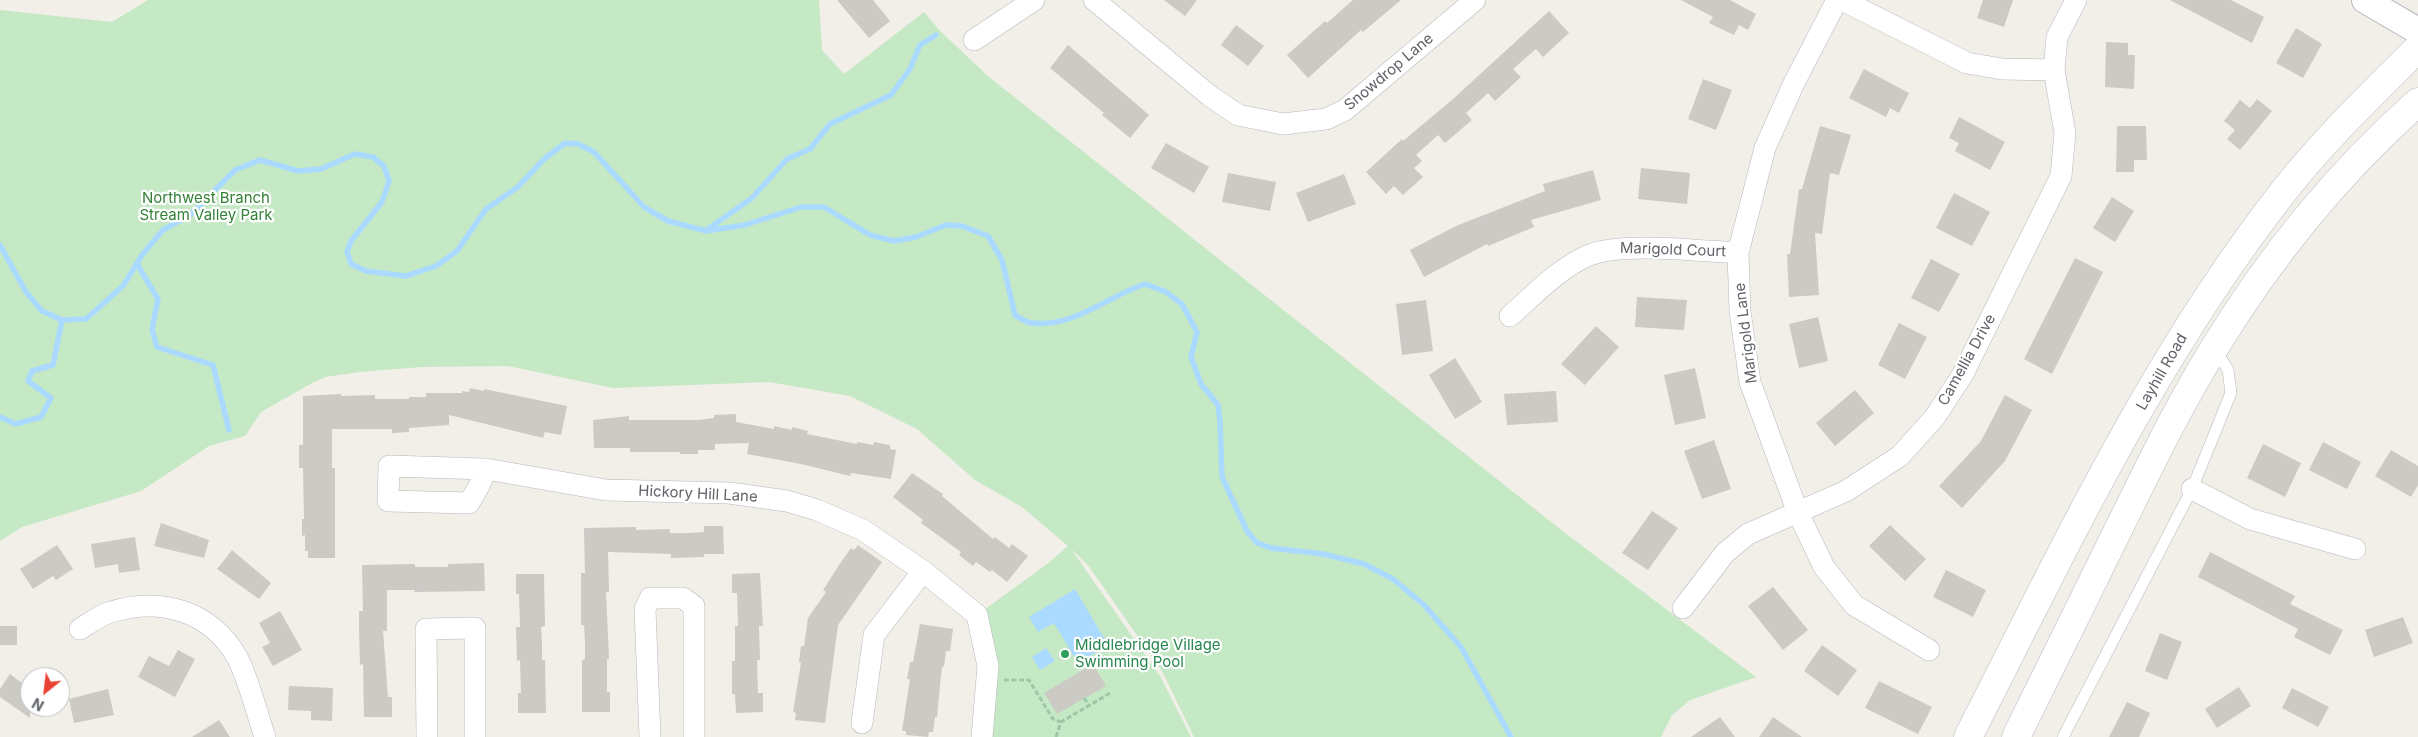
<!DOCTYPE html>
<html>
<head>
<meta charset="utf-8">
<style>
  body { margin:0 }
  #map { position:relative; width:2418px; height:737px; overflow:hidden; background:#f1efe8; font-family:Inter,sans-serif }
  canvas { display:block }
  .north { position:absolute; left:20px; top:667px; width:50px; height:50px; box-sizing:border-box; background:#fff; border:1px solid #bfc1c3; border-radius:50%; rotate:209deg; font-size:14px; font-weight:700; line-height:20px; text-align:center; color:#5f6368 }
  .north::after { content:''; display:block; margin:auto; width:18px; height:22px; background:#ea4335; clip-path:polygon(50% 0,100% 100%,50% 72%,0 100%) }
</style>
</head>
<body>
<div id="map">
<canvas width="2418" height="737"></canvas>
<div class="north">N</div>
</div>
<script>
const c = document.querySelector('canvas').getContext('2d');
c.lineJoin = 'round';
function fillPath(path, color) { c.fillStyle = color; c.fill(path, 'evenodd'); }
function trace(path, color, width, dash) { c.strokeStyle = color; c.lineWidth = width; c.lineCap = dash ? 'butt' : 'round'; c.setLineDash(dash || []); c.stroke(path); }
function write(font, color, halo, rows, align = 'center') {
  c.font = font + ' Inter,sans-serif'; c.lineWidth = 4.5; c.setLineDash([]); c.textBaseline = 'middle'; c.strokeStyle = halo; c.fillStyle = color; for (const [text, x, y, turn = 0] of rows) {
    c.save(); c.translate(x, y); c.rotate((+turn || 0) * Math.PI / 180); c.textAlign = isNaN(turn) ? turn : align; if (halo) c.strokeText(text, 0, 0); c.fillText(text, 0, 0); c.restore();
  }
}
const green = new Path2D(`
  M148,0H819L822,50L844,74L924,12L939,30L989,77L1565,533L1756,677L1690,700L1672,715L1661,737H1194L1162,671L1088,565L1071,549L1160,676L1191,737H983L977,615L1047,564L1068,546L1022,507L975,480L917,429L850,396L769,382L613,388L508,366L422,367L359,372L325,377L312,383L261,412L245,436L209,446L141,491L22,527L0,541V10L112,22Z`);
const water = new Path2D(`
  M1075,589L1108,645L1078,663L1054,623L1038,632L1029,617Z
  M1046,648L1055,661L1040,670L1032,657Z`);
const stream = new Path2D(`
  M708,229L752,198L787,159L810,149L830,124L891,95L910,69L920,45L936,35
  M0,245L26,292L42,311L62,320L86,319L123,286L142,255L163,230L190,215L235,170L260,160L298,171L321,169L355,154L373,157L384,166L389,181L382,202L351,241L347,252L351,264L366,271L406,276L436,266L457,251L486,209L518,187L543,160L565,143L578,144L594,152L644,207L668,221L706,231L745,225L801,207H824L870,235L894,241L916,237L946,225L962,226L988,236L1002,260L1015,315C1020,318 1027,323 1032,323C1074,328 1108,296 1145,284L1166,292L1182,304L1197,332L1191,357L1201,384L1218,405L1220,422L1222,477L1247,531L1257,543L1271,548L1323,554L1364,564L1393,579L1424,605L1461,647L1511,737
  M137,264L158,299L152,329L157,347L213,365L229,430
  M0,417L16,424L41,417L51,398L28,381L32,371L53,365L62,320`);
const building = new Path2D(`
  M837,0H873L890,21L869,38Z
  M1164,0H1197L1185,16Z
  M1353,0H1401L1363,32L1361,30L1308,78L1287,55L1325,21L1327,23Z
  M1681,0H1730L1756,14L1748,30L1739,25L1734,35L1709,23L1713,17Z
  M1983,0H2013L2004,27L1977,18Z
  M2170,0H2231L2264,17L2252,43Z
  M1549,11L1569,33L1543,57L1536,49L1513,69L1521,77L1495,101L1488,93L1466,113L1472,120L1445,143L1438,135L1416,155L1422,161L1414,168L1423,177L1403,195L1394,186L1386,194L1366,172L1402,139L1403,141L1453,99Z
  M1236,25L1264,46L1248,66L1221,45Z
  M2296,28L2322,44L2303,78L2276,63Z
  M2106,42L2128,43V55H2135L2134,89L2105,87Z
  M1068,45L1149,115L1130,138L1102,115L1104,113L1050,68Z
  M1864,69L1909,93L1899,113L1890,108L1886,117L1849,98Z
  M1703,79L1732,90L1716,130L1688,119Z
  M2257,99L2272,111L2240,150L2227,139L2235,130L2224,121L2240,100L2250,108Z
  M1959,117L2005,142L1990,170L1955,151L1959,143L1949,138Z
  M1820,126L1851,135L1839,175L1830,173L1822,234L1815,233L1819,295L1789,297L1787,254H1790L1799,189H1802Z
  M2117,126H2146L2147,160H2134V172H2116Z
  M1166,143L1209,167L1194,193L1151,168Z
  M1641,168L1690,173L1687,204L1638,199Z
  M1593,170L1601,200L1531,220L1534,227L1488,246L1487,244L1424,277L1410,250L1456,226L1545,191L1543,184Z
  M1228,173L1276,182L1270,211L1222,202Z
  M1344,174L1356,204L1308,222L1296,193Z
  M1954,193L1990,212L1972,246L1936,228Z
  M2112,197L2134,211L2115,242L2093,228Z
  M2075,258L2103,272L2052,374L2024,359Z
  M1931,259L1960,274L1939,312L1911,298Z
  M1637,297L1687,300L1684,330L1635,327Z
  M1426,300L1433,351L1402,355L1396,304Z
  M1818,317L1828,361L1799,368L1789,324Z
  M1899,323L1927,337L1905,379L1878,365Z
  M1596,326L1619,347L1585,385L1561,364Z
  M1455,358L1482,402L1455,419L1429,375Z
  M1695,368L1706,418L1675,425L1664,375Z
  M470,388L484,391V389L567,406L561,435L545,432L543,438L449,415V425L409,428V432L392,433V429H332V468H335V558H308V551H305V535L302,536V519H304L303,468H299V445H303V396L341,394V396L375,395V399H409V397H426V393H462V391L469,392Z
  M1855,390L1874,413L1835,446L1816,423Z
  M1556,391L1558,422L1507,425L1504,394Z
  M2005,395L2032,410L2005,461L1962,508L1939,486L1981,441Z
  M736,414V422L774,429V426L792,430V427L808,431L807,434L857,444V442L873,445L874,442L890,445V449L896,450L891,479L851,473L850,476L801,464L747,454L749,443L715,444V450H698V454H680V452H630V448H594L593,420L629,416V420H698L714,418V415Z
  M1714,440L1731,489L1702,499L1684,451Z
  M2323,442L2361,462L2347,489L2309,470Z
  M2263,444L2301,463L2285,497L2247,478Z
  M2391,450L2418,466V485L2411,497L2375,476Z
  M912,473L943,494L942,496L993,539L995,537L1009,548L1012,544L1028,556L1007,582L992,570L990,572L976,562L973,566L959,555L961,552L921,523L923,520L893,497Z
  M1652,511L1678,528L1648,570L1622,553Z
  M161,523L209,540L204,558L154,546Z
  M1890,525L1926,559L1905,581L1869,546Z
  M704,526H723L724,554H704V557L671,558V554L608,552L609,592H606L609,659H607V692H610V712H582V660L585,659V642L584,625H581V573H585L584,528L636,527V530L670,529V533H687L704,532Z
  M135,537L140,570L119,573L118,564L95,568L91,544Z
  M57,545L73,569L56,580L53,576L33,589L20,569Z
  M858,545L882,562L838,625L825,723L795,720L796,713L793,712L801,663L799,662L801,646H804L808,618L826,592L823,590L841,562L851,548L854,550Z
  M232,550L271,583L259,599L217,569Z
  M2210,552L2295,596L2290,604L2343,630L2330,655L2294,637L2298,629L2198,577Z
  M484,563L485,591L414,592L415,590H387V631H383L388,697H392V717H364L363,664L360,665L359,631V611H363L362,565L415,564V567H448V564Z
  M1946,570L1986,590L1973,617L1933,597Z
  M760,573L763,626H759L760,660H757L758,693H763V712L736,713L735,694H732V661H735V626H738L737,593H732V574Z
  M516,574H544L545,626L541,627L542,643V660H545L546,713H518V693H521L520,660L517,661L516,627H520L519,594H516Z
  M1773,587L1808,630L1783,650L1748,606Z
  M280,611L302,650L273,666L262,647L270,643L259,623Z
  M2403,617L2413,643L2374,657L2365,630Z
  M920,624L953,629L950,651H946L944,667L942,666L937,717H935L933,732H929L928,737L906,735V731H902L910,679H907L910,662H913Z
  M0,626H17V645H0Z
  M2160,633L2182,642L2167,680L2145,671Z
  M1822,645L1857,670L1838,696L1804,671Z
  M178,650L195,659L175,697L138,677L149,656L169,666Z
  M1093,664L1106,686L1057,714L1044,693Z
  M10,674L30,689V718L0,697V689Z
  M1879,681L1932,707L1918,734L1865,708Z
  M289,686L333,688L332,721L311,720V711L288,710Z
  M2239,687L2251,706L2217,728L2205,709Z
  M2292,688L2329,707L2318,727L2282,708Z
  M108,689L114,715L74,723L69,699Z
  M2127,702L2150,713L2139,737H2109Z
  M1720,717L1735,737H1691Z
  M1773,717L1802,737H1759Z
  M219,720L230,737H192Z`);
const path = new Path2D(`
  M1004,680H1029L1053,719L1061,722
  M1084,698L1089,705
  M1056,737L1061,722L1112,692`);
const service = new Path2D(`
  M2063,737L2192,489L2231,393L2228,370L2215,349`);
const minor = new Path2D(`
  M1094,0L1210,96L1238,115L1283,124L1326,119L1345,110L1475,0
  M1837,0L1793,85L1765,148L1738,253L1740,311L1750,382L1798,513L1824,567L1854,605L1929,650
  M1842,0L1967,63L2002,69L2054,70
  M974,40L1034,0
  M1510,316C1534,295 1558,269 1587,256C1620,241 1700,251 1738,253
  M486,469L479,486L469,503L388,501L389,466L486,469L606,490L729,493L787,501L817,510L863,530L923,571L977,615L988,666L982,737
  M2192,489L2250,519L2355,549
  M1683,608L1725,553L1748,534L1846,491L1900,456L1935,417L1963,374L2061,176L2065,133L2054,70L2057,37L2076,0
  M80,629C90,623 100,615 111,612C160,597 210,610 237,657C248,677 257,714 265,737
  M862,723L874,635L923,571
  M427,737L426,629L475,628V737
  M650,737L645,609L650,598H683L694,606V737`);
const tertiary = new Path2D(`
  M2365,0L2418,31`);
const secondary = new Path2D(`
  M1968,737C2064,549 2155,354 2287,187C2326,138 2373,93 2418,48
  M2016,737C2051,665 2087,594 2122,522C2151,463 2180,403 2215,347C2270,257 2339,172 2418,102`);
const markers = [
  [1065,654,5,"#2e9e5b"]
];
const streetNames = [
  ["Snowdrop Lane",1389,72,-40],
  ["Marigold Court",1673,250,2],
  ["Marigold Lane",1746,333,-97],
  ["Camellia Drive",1967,360,-61],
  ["Layhill Road",2162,372,-60],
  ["Hickory Hill Lane",698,494,3]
];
const parkNames = [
  ["Northwest Branch",206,198],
  ["Stream Valley Park",206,215]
];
const leisureNames = [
  ["Middlebridge Village",1075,645],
  ["Swimming Pool",1075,662]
];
fillPath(green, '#c5e8c5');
fillPath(water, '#aadaff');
trace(stream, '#aadaff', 5.5);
fillPath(building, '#cccac5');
trace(service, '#b5b8bc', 12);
trace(minor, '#b5b8bc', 22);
trace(tertiary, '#b5b8bc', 28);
trace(secondary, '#b6babf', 29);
trace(path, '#9cc7a9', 3, [5, 2.5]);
trace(service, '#fff', 11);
trace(minor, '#fff', 21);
trace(tertiary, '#fff', 26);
trace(secondary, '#fff', 28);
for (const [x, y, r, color] of markers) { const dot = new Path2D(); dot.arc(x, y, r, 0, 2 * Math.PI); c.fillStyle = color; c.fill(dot); trace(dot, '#fff', 2); }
write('15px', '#5f6368', '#fff', streetNames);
write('15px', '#348238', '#fff', parkNames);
write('15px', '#27864d', '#fff', leisureNames, 'left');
</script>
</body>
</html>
